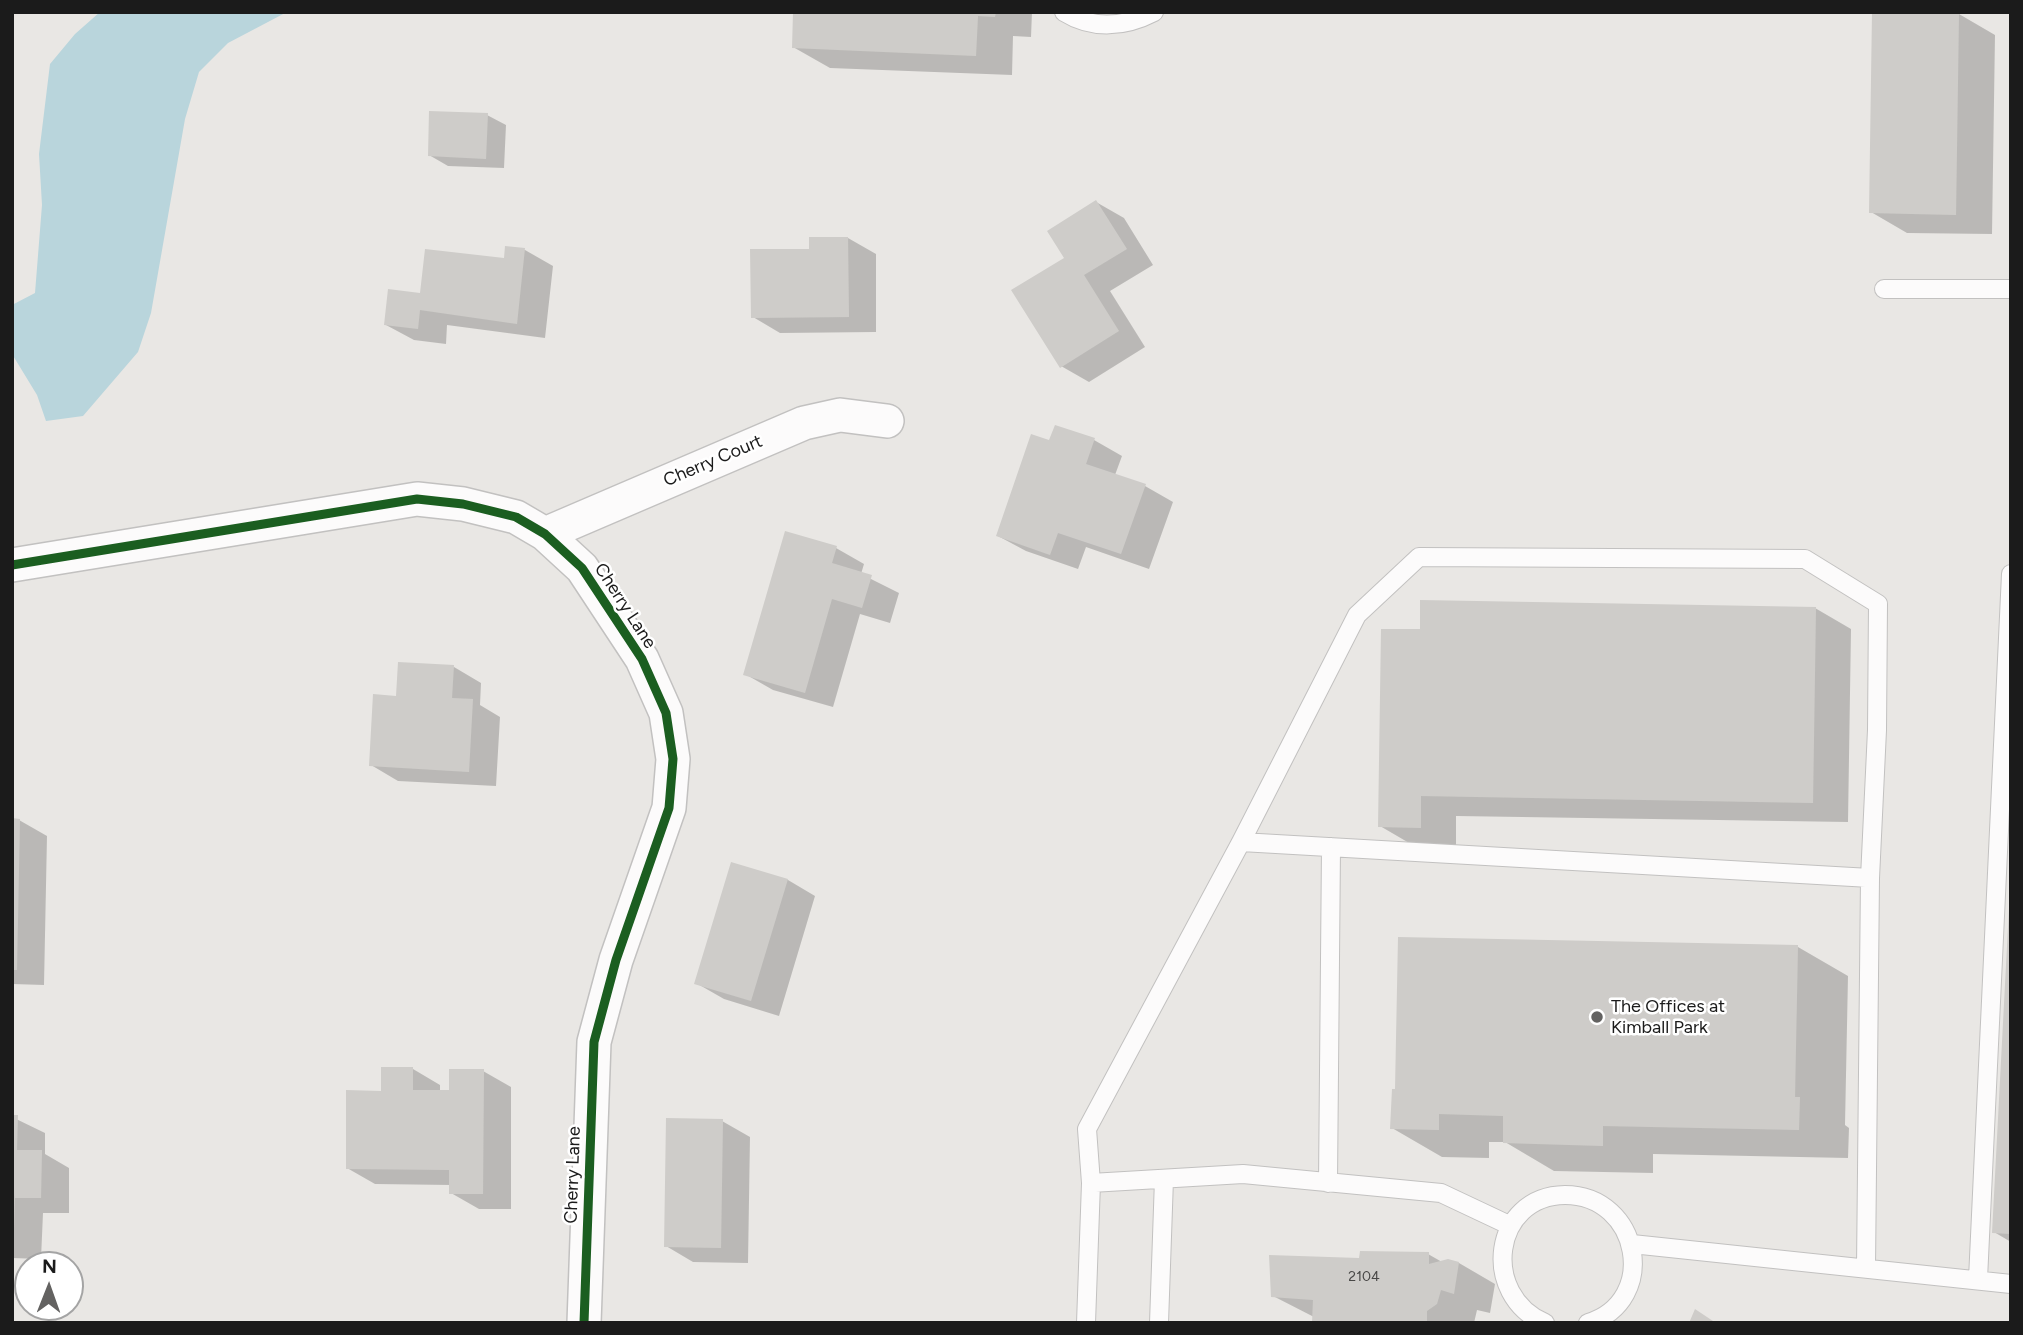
<!DOCTYPE html>
<html>
<head>
<meta charset="utf-8">
<style>
  body { margin:0 }
  #map { position:relative; width:2023px; height:1335px; overflow:hidden; background:#e9e7e4; font-family:Figtree,sans-serif }
  canvas { display:block }
  .frame { position:absolute; inset:0; border:14px solid #1b1b1b; pointer-events:none }
  .north { position:absolute; left:14px; top:1251px; width:70px; height:70px; box-sizing:border-box; background:#fff; border:2px solid #a4a4a4; border-radius:50%; rotate:1deg; font-size:19px; font-weight:700; line-height:28px; text-align:center; color:#1b1b1b }
  .north::after { content:''; display:block; margin:auto; width:24px; height:32px; background:#636261; clip-path:polygon(50% 0,100% 100%,50% 72%,0 100%) }
</style>
</head>
<body>
<div id="map">
<canvas width="2023" height="1335"></canvas>
<div class="frame"></div>
<div class="north">N</div>
</div>
<script>
const c = document.querySelector('canvas').getContext('2d');
c.lineJoin = 'round';
function fillPath(path, color) { c.fillStyle = color; c.fill(path, 'evenodd'); }
function trace(path, color, width, dash) { c.strokeStyle = color; c.lineWidth = width; c.lineCap = dash ? 'butt' : 'round'; c.setLineDash(dash || []); c.stroke(path); }
function write(font, color, halo, rows, align = 'center') {
  c.font = font + ' Figtree,sans-serif'; c.lineWidth = 5; c.setLineDash([]); c.textBaseline = 'middle'; c.strokeStyle = halo; c.fillStyle = color; for (const [text, x, y, turn = 0] of rows) {
    c.save(); c.translate(x, y); c.rotate((+turn || 0) * Math.PI / 180); c.textAlign = isNaN(turn) ? turn : align; if (halo) c.strokeText(text, 0, 0); c.fillText(text, 0, 0); c.restore();
  }
}
const water = new Path2D(`
  M100,12H287L228,43L199,72L185,119L151,313L138,352L83,416L46,421L37,395L12,354V305L35,293L42,205L39,154L50,64L75,34Z`);
const shadow = new Path2D(`
  M795,12H1032L1031,37L1013,36L1012,75L830,68L793,47Z
  M1959,14L1995,35L1992,234L1907,233L1871,212Z
  M487,115L506,125L504,168L448,166L429,155Z
  M1096,202L1124,218L1153,265L1110,291L1145,347L1089,382L1061,366L1066,259Z
  M848,238L876,254V332L780,333L753,317Z
  M506,248L525,250L553,266L545,338L447,325L446,344L414,340L386,325L421,295L505,259Z
  M1094,440L1122,456L1115,475L1145,486L1173,502L1149,569L1086,547L1078,569L1026,551L998,536L1050,443Z
  M836,548L864,564L861,574L899,593L890,623L860,614L833,707L773,690L745,674Z
  M1815,608L1851,629L1848,822L1456,816V848L1416,847L1380,826L1421,631Z
  M454,667L481,683L480,705L500,717L496,786L398,781L371,765L398,697Z
  M12,820H19L47,836L44,985L12,984Z
  M732,864L788,880L815,896L779,1016L724,999L696,983Z
  M2011,901V1242L1994,1232Z
  M1400,938L1798,947L1848,976L1845,1125L1849,1128L1848,1158L1653,1154V1173L1554,1171L1505,1142H1489V1158L1442,1157L1392,1128L1397,1091Z
  M413,1069L440,1085V1092H451L483,1071L511,1087V1209H479L451,1193V1185L375,1184L347,1168L383,1093Z
  M12,1117L45,1133V1154L69,1168V1213H43L41,1259L12,1258Z
  M722,1121L750,1137L748,1263L693,1262L666,1246Z
  M1428,1254L1442,1262L1459,1263L1495,1284L1490,1313L1477,1310L1474,1323H1314V1317L1273,1296L1360,1260Z`);
const building = new Path2D(`
  M793,12H996L995,17L978,16L976,56L792,48Z
  M1872,12L1959,13L1956,215L1869,213Z
  M429,111L488,113L486,159L428,156Z
  M1096,200L1127,249L1084,275L1119,331L1060,368L1011,290L1064,258L1047,231Z
  M809,237H848L849,317L751,318L750,249H809Z
  M505,246L525,248L517,324L420,310L418,329L384,325L388,289L420,293L425,249L504,258Z
  M1055,425L1095,438L1086,464L1146,484L1121,554L1058,533L1050,555L996,536L1031,434L1049,440Z
  M785,531L837,546L832,563L872,575L862,608L832,599L805,693L743,675Z
  M1420,600L1816,607L1813,803L1421,796V828L1378,827L1381,629H1420Z
  M398,662L454,665L452,698L473,699L469,772L369,766L373,694L396,696Z
  M12,818L20,819L17,970H12Z
  M731,862L788,879L751,1001L694,984Z
  M2009,908H2011V1234L1992,1233Z
  M1398,937L1798,945L1795,1097H1800L1799,1130L1603,1126V1146L1503,1143V1116L1439,1114V1130L1390,1129L1392,1089H1395Z
  M381,1067H413V1090H449V1069H484L483,1194H449V1170L346,1169V1090L381,1091Z
  M12,1115H18L17,1150H42L41,1198H15V1227Z
  M666,1118L723,1119L721,1248L664,1247Z
  M1360,1251L1429,1252V1264L1448,1259L1459,1262L1454,1294L1441,1290L1437,1304L1427,1311V1323H1312L1313,1300L1271,1297L1269,1255L1359,1258Z
  M1695,1309L1716,1323H1689Z`);
const lane = new Path2D(`
  M1064,12C1093,30 1125,27 1154,12
  M1884,289H2011
  M1241,842L1870,878
  M1091,1183L1087,1129L1241,842L1357,615L1419,557L1805,559L1878,604L1877,730L1870,878L1866,1267
  M1328,1183L1331,847
  M1632,1244L2011,1284
  M1978,1279L2011,574
  M1086,1323L1091,1183L1243,1174L1441,1193L1511,1226
  M1159,1323L1164,1179
  M1545,1323C1480,1295 1492,1196 1565,1195C1640,1195 1660,1301 1588,1323`);
const street = new Path2D(`
  M545,534L804,423L840,415L887,421
  M12,565L417,499L463,504L516,517L545,534L582,568L642,659L666,713L673,759L669,808L616,960L594,1042L584,1323`);
const cycleway = new Path2D(`
  M12,565L417,499L463,504L516,517L545,534L582,568L642,659L666,713L673,759L669,808L616,960L594,1042L584,1323`);
const markers = [
  [1597,1017,7,"#636261"]
];
const numberNames = [
  ["2104",1364,1277]
];
const streetNames = [
  ["Cherry Court",713,461,-23],
  ["Cherry Lane",625,606,57],
  ["Cherry Lane",573,1175,-88]
];
const poiNames = [
  ["The Offices at",1611,1007],
  ["Kimball Park",1611,1028]
];
fillPath(water, '#b9d5dc');
fillPath(shadow, '#0003');
fillPath(building, '#ceccc9');
trace(lane, '#c2c1c0', 20);
trace(street, '#c2c1c0', 36);
trace(lane, '#fcfbfb', 18);
trace(street, '#fcfbfb', 33);
trace(cycleway, '#1b5e20', 9);
for (const [x, y, r, color] of markers) { const dot = new Path2D(); dot.arc(x, y, r, 0, 2 * Math.PI); c.fillStyle = color; c.fill(dot); trace(dot, '#fff', 2.5); }
write('14px', '#484746', null, numberNames);
write('18px', '#1b1b1b', '#fff', streetNames);
write('18px', '#1b1b1b', '#fff', poiNames, 'left');
</script>
</body>
</html>
